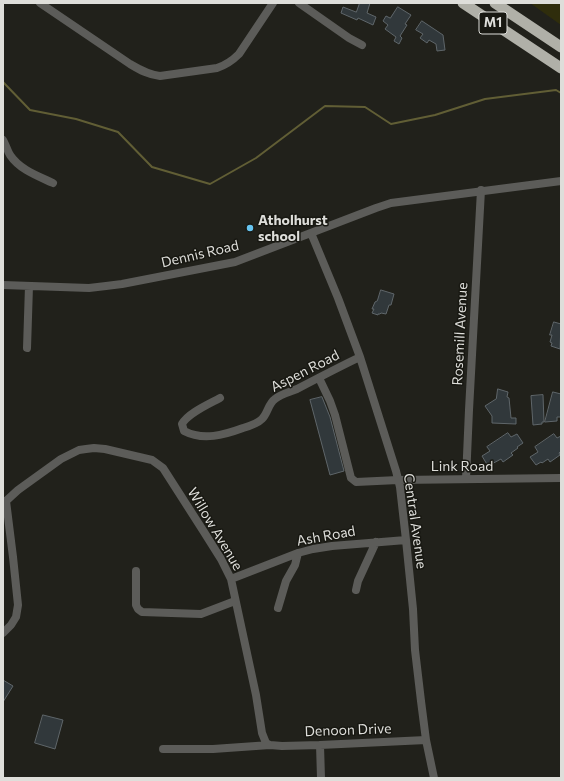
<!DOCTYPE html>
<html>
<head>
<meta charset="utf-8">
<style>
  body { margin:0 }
  #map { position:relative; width:564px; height:781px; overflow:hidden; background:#21211b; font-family:Commissioner,sans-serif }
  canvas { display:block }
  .frame { position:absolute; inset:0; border:4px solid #dededa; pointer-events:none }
</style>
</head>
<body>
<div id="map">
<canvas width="564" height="781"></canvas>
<div class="frame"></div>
</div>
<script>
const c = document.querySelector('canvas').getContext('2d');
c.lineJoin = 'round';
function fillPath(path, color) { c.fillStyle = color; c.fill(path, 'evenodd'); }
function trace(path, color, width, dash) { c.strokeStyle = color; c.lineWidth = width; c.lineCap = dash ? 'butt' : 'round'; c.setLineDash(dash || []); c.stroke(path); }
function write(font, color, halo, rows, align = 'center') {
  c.font = font + ' Commissioner,sans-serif'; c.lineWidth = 3; c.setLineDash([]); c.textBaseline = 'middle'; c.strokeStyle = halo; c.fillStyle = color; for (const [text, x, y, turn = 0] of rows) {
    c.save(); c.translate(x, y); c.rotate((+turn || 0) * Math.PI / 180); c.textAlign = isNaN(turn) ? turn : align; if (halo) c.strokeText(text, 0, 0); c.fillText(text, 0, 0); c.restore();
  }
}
const green = new Path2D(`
  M530,3H561V25Z`);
const stream = new Path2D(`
  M3,82L30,110L76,119L118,132L152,167L210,184L256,158L325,106L365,107L391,124L435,115L485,99L556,90L561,93`);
const building = new Path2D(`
  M360,3H370L367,13L376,17L373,25L358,18L357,20L341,13L343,7L356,12Z
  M398,7L411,15L405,24L407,25L400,36L402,38L399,44L394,41L396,37L385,29L388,25L383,21L386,16L390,18Z
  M422,21L443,35L445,50L437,51L436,44L429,40L427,43L420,38L423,34L416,30Z
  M381,290L394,294L391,305H389L386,314L381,313L380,314H378V315L372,313L374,309H372L375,302L377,301Z
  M554,322L561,324L560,349L551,346L552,343L550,342L552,335H550Z
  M498,389L508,392L507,397L509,398L511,418H516V424L492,423V416L485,406L496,399Z
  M553,392L561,394V417H557V421L545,422Z
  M543,395L544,422H542V424L533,425L531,396Z
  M322,397L330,417L344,471L330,475L310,400Z
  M508,433L511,437L517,434L523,443L517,447L518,448L511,453L513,455L503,462L501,459L488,466L482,456L490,451L487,447Z
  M554,434L557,438L561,436V451L559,453L560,455L550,462L548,459L542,463L541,462L536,465L530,457L538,452L535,447Z
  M3,680L13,686L3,702Z
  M43,715L63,720L55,749L35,743Z`);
const minor = new Path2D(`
  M40,3L130,64C140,70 149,75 160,76L217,68C226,65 232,61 239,54L273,3
  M299,3L349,38L362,45
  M3,140C6,145 7,150 10,155C20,170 38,176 53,183
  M311,233L338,298L360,357L396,471L400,487L406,540L413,609L415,650L421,701L426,740L434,778
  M3,285L89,288L106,286L122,284L235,262L376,208L391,203L561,181
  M27,348L29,286
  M319,378L330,401L335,415L351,478L356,482L398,480L561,478
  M220,398C209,404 188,413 182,424L184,431C203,441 224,435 243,428C250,426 257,424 262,419C268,413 268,404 275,399C281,394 290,392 297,389C318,378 339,367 360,357
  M466,479L469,410L481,190
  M3,501H6L18,490L61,459L79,450L86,449L94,448L105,449L152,460L163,468L204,532L221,559L231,579L256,695L262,733L266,743L270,745
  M136,571V605L138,609L142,612L201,614L235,601
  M231,579L298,553L313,549L332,546L406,540
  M356,590L358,581L376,542
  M278,608L286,581L295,565L298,553
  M3,633L11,625L16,617L18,605L13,557L6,501
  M320,745L321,778
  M163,749H213L270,745L282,746L320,745L426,740`);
const highway = new Path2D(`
  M463,3L561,68
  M495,3L561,47`);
const markers = [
  [250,228,4,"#67c4f0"]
];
const shields = [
  [493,23,28]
];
const shieldNames = [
  ["M1",493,23]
];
const poiNames = [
  ["Atholhurst",258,220],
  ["school",258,236]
];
const streetNames = [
  ["Dennis Road",200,254,-13],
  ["Rosemill Avenue",460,334,-87],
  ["Aspen Road",305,371,-27],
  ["Link Road",462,466],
  ["Central Avenue",415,521,82],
  ["Willow Avenue",215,529,59],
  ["Ash Road",326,536,-10],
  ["Denoon Drive",348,730,-2]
];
fillPath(green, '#2f2d0c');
trace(stream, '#615e35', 2);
fillPath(building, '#31383b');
trace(building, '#5f666a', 1);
trace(minor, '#5c5c59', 8);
trace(highway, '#b0b0a8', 11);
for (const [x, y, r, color] of markers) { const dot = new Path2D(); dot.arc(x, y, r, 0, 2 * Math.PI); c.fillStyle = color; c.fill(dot); trace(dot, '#181812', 1.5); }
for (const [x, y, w] of shields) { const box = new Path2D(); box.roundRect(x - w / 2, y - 11, w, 22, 3); c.fillStyle = '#181812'; c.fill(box); trace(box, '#dededa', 1); }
write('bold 13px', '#dededa', null, shieldNames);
write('bold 14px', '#dededa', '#181812', poiNames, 'left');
write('14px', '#dededa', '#181812', streetNames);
</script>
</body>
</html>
